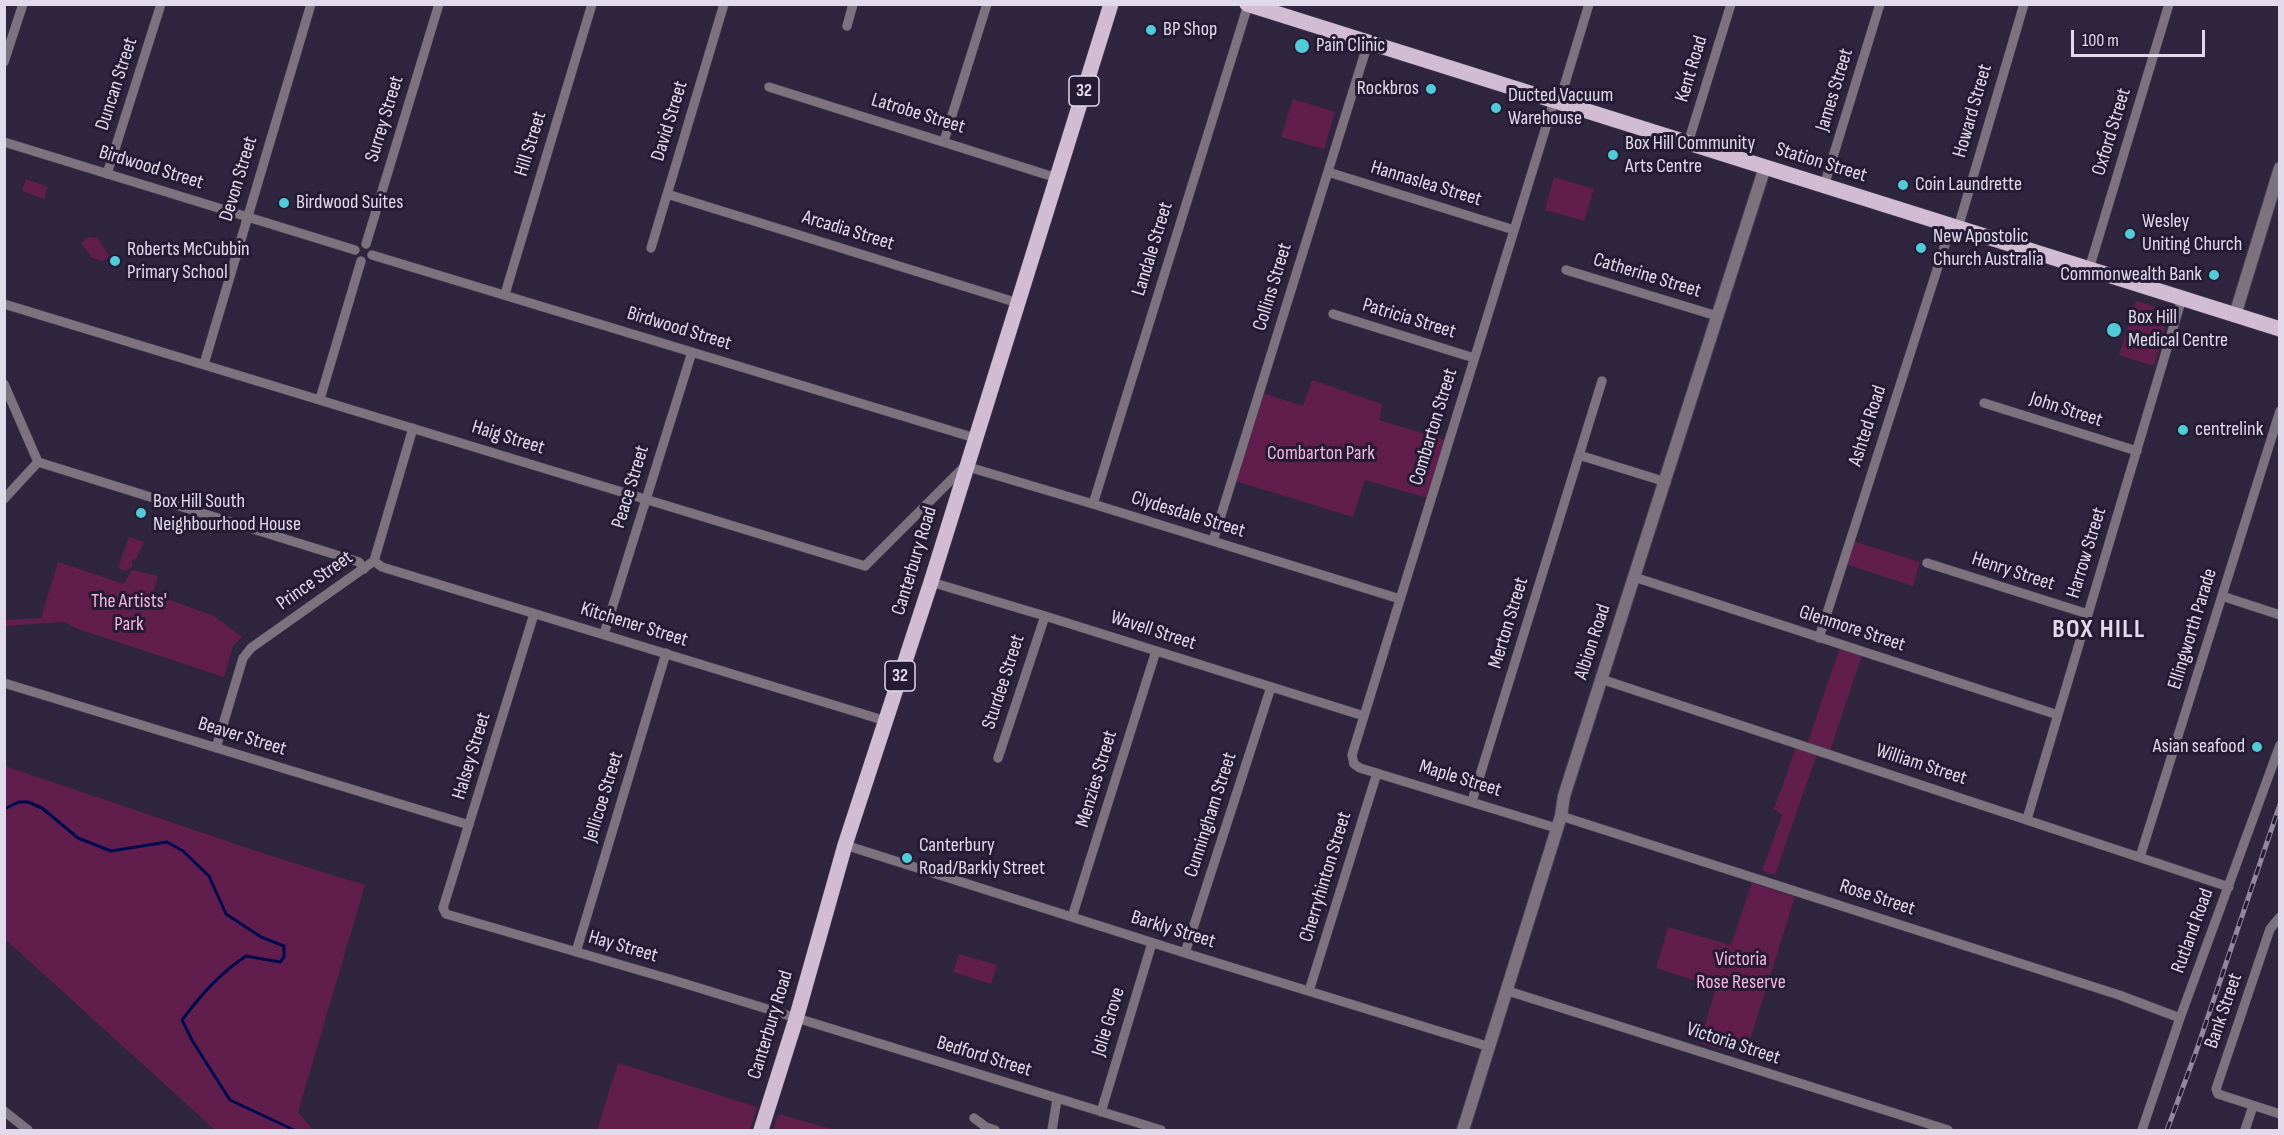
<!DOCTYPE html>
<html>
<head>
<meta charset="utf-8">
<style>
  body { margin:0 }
  #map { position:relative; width:2284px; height:1135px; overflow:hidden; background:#2f253e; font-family:"Sofia Sans Condensed",sans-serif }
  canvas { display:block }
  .frame { position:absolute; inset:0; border:6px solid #e0daeb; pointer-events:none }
  .scale { position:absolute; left:2071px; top:30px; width:134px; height:27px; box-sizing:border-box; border:3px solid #e0daeb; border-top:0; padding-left:8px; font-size:18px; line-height:21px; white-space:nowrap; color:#e0daeb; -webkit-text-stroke:4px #251b34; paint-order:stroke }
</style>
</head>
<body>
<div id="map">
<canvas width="2284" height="1135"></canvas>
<div class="frame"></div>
<div class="scale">100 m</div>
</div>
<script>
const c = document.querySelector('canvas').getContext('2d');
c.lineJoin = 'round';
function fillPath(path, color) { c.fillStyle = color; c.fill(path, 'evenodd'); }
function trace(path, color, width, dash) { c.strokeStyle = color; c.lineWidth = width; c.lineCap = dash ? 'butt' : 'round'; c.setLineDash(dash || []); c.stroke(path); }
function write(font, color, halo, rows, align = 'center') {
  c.font = font + ' "Sofia Sans Condensed",sans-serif'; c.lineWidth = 6; c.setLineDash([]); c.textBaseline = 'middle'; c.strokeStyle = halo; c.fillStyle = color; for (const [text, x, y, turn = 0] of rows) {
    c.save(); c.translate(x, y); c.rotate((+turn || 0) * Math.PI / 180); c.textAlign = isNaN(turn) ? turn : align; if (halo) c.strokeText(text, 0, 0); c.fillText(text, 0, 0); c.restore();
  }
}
const green = new Path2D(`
  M1293,99L1335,112L1324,149L1281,137Z
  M1554,177L1594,189L1584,221L1545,210Z
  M26,179L48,187L44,199L22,191Z
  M89,237L98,238L109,256L102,261L92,258L81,243Z
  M2136,301L2170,311L2154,366L2119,355Z
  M1312,380L1382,404L1379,420L1449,441L1431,499L1365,480L1353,517L1232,480L1260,392L1303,406Z
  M129,537L144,542L136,559L132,560V566L126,571L118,568Z
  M1853,541L1920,562L1913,586L1846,564Z
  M58,562L124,584L132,570L158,576L153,594L214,616L242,637L233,646L224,677L78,629L64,622L5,626V620L41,618Z
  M1840,647L1862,655L1829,754L1818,751L1775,875L1762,871L1782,815L1774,809L1797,744L1806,747Z
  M5,766L268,855L365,885L298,1112L313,1130H215L5,939Z
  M1752,883L1795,897L1745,1056L1700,1043L1716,987L1656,968L1668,927L1731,945Z
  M959,954L997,965L991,984L953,972Z
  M618,1063L757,1107L750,1130H597Z
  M778,1114L835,1130H773Z`);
const stream = new Path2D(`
  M4,809L19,802H28L42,808L78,838L111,851L167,842L183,851L209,876L226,914L261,937L284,946V957L280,962L246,956C219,974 201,995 182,1020L193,1042L230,1100L294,1130`);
const minor = new Path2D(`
  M847,26L853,4
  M4,62L23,4
  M769,87L1057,178
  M1554,101L1352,755L1354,764L1360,768L1556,828
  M1559,103L1589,4
  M944,141L987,4
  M4,142L355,250
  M1688,143L1731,4
  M1328,172L1514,230
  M107,174L161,4
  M1824,186L1880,4
  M667,194L1018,303
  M1958,228L2024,4
  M366,244L439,4
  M651,248L724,4
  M372,255L975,438
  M2089,269L2169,4
  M1566,270L1717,316
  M505,294L592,4
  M4,304L865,566L965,466L1093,504L1400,599
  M1333,314L1474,358
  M204,364L311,4
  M4,384L38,462
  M320,399L361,261
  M1984,403L2137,451
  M1579,455L1666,482
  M38,462L359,562L364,569
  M4,499L38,462
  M1093,504L1248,5
  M1213,541L1368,43
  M374,561L382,567L886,721
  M1927,563L2088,614
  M1634,577L2058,715
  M931,582L1045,616L1364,716
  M2222,596L2280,615
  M534,614L443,908L446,914L673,980L1161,1130
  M604,634L692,352
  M1819,638L1951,226
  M1601,679L2229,887
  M4,683L469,825
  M216,748L243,658L251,648L374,561L413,428
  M998,758L1045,616
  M1472,801L1602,381
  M1561,816L2119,995L2180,1018
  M2027,819L2182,298
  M845,845L1185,953L1490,1047
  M2140,857L2280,411
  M1072,917L1156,651
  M2280,917L2270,929L2216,1089L2218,1094L2280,1114
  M576,952L666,653
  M1185,953L1271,687
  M1309,991L1377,773
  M1508,991L1948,1130
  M4,1111L28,1130
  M1101,1112L1152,943
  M974,1118L986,1127L995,1130
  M1052,1130L1057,1099
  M2142,1130L2180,1018L2280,745
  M2245,1130L2253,1106`);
const tertiary = new Path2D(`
  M2235,315L2280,168
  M1463,1130L1561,816L1564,796L1765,167`);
const primary = new Path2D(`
  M1247,4L2280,329
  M761,1130L796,1019L845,845L931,582L1111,4`);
const rail = new Path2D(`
  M2167,1130L2196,1052L2280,804`);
const markers = [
  [1151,30,6,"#52cbd9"],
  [1302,46,8,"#52cbd9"],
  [1431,89,6,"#52cbd9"],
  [1496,108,6,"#52cbd9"],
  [1613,155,6,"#52cbd9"],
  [1903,185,6,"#52cbd9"],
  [284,203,6,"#52cbd9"],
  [2130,234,6,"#52cbd9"],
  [1921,248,6,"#52cbd9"],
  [115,261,6,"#52cbd9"],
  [2214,275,6,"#52cbd9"],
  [2114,330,8,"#52cbd9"],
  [2183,430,6,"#52cbd9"],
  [141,513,6,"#52cbd9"],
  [2257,747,6,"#52cbd9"],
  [907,858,6,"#52cbd9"]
];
const shields = [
  [1084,91,30],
  [900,676,30]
];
const shieldNames = [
  ["32",1084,91],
  ["32",900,676]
];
const poiNames = [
  ["BP Shop",1163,30],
  ["Pain Clinic",1316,46],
  ["Rockbros",1419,89,"right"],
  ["Ducted Vacuum",1508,96],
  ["Warehouse",1508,119],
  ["Box Hill Community",1625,144],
  ["Arts Centre",1625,167],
  ["Coin Laundrette",1915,185],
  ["Birdwood Suites",296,203],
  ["Wesley",2142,222],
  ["Uniting Church",2142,245],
  ["New Apostolic",1933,237],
  ["Church Australia",1933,260],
  ["Roberts McCubbin",127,250],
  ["Primary School",127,273],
  ["Commonwealth Bank",2202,275,"right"],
  ["Box Hill",2128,318],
  ["Medical Centre",2128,341],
  ["centrelink",2195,430],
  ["Box Hill South",153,502],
  ["Neighbourhood House",153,525],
  ["Asian seafood",2245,747,"right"],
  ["Canterbury",919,846],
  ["Road/Barkly Street",919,869]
];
const streetNames = [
  ["Kent Road",1692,69,-73],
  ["Duncan Street",117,84,-72],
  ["James Street",1835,90,-73],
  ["Howard Street",1973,111,-74],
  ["Latrobe Street",918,114,17],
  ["Surrey Street",385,119,-73],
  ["David Street",670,121,-73],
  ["Oxford Street",2112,132,-73],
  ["Hill Street",531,144,-73],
  ["Station Street",1821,163,17],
  ["Birdwood Street",151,168,17],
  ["Devon Street",239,179,-73],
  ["Hannaslea Street",1426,184,17],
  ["Arcadia Street",848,231,17],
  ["Landale Street",1153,249,-73],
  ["Catherine Street",1647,276,17],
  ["Collins Street",1273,287,-73],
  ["Patricia Street",1409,319,17],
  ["Birdwood Street",679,329,17],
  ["John Street",2066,410,18],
  ["Ashted Road",1868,426,-72],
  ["Combarton Street",1434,427,-73],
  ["Haig Street",508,438,17],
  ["Peace Street",631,487,-73],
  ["Clydesdale Street",1188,515,17],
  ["Harrow Street",2087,553,-73],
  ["Canterbury Road",915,561,-73],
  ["Henry Street",2013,572,18],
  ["Prince Street",315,581,-35],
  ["Merton Street",1509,623,-73],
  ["Kitchener Street",634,625,17],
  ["Glenmore Street",1852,629,18],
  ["Ellingworth Parade",2193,629,-73],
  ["Wavell Street",1153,631,18],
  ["Albion Road",1593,642,-72],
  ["Sturdee Street",1004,682,-72],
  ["Beaver Street",242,737,17],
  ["Halsey Street",472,756,-73],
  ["William Street",1921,765,18],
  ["Menzies Street",1097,779,-73],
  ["Maple Street",1460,779,17],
  ["Jellicoe Street",604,797,-73],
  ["Cunningham Street",1211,815,-72],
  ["Cherryhinton Street",1326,877,-73],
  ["Rose Street",1877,898,18],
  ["Barkly Street",1173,930,17],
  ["Rutland Road",2193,931,-70],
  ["Hay Street",623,947,16],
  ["Bank Street",2224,1011,-71],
  ["Jolie Grove",1109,1022,-73],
  ["Canterbury Road",771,1025,-73],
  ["Victoria Street",1733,1044,18],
  ["Bedford Street",984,1057,17]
];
const parkNames = [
  ["Combarton Park",1321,454],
  ["The Artists'",129,602],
  ["Park",129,625],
  ["Victoria",1741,960],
  ["Rose Reserve",1741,983]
];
const districtNames = [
  ["BOX HILL",2099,630]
];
fillPath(green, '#611e4d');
trace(stream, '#000b4f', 3);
trace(minor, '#4b425a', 10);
trace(tertiary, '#4b425a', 14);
trace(primary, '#4b425a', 16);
trace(minor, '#7d737f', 9);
trace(tertiary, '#7d737f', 12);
trace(primary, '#d1bcd4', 15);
trace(rail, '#91899e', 5);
trace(rail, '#251b34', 3, [9]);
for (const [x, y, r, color] of markers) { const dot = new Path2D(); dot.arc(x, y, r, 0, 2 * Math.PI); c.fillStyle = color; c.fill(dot); trace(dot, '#251b34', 2); }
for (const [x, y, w] of shields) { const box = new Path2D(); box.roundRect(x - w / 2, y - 15, w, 30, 4.5); c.fillStyle = '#251b34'; c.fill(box); trace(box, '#e0daeb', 1.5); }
write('bold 18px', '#e0daeb', null, shieldNames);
write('20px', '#e0daeb', '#251b34', poiNames, 'left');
write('20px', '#e0daeb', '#251b34', streetNames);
write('20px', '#f7b6de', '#251b34', parkNames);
c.letterSpacing = '1.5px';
write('bold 26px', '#e0daeb', '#251b34', districtNames);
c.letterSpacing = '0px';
</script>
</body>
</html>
